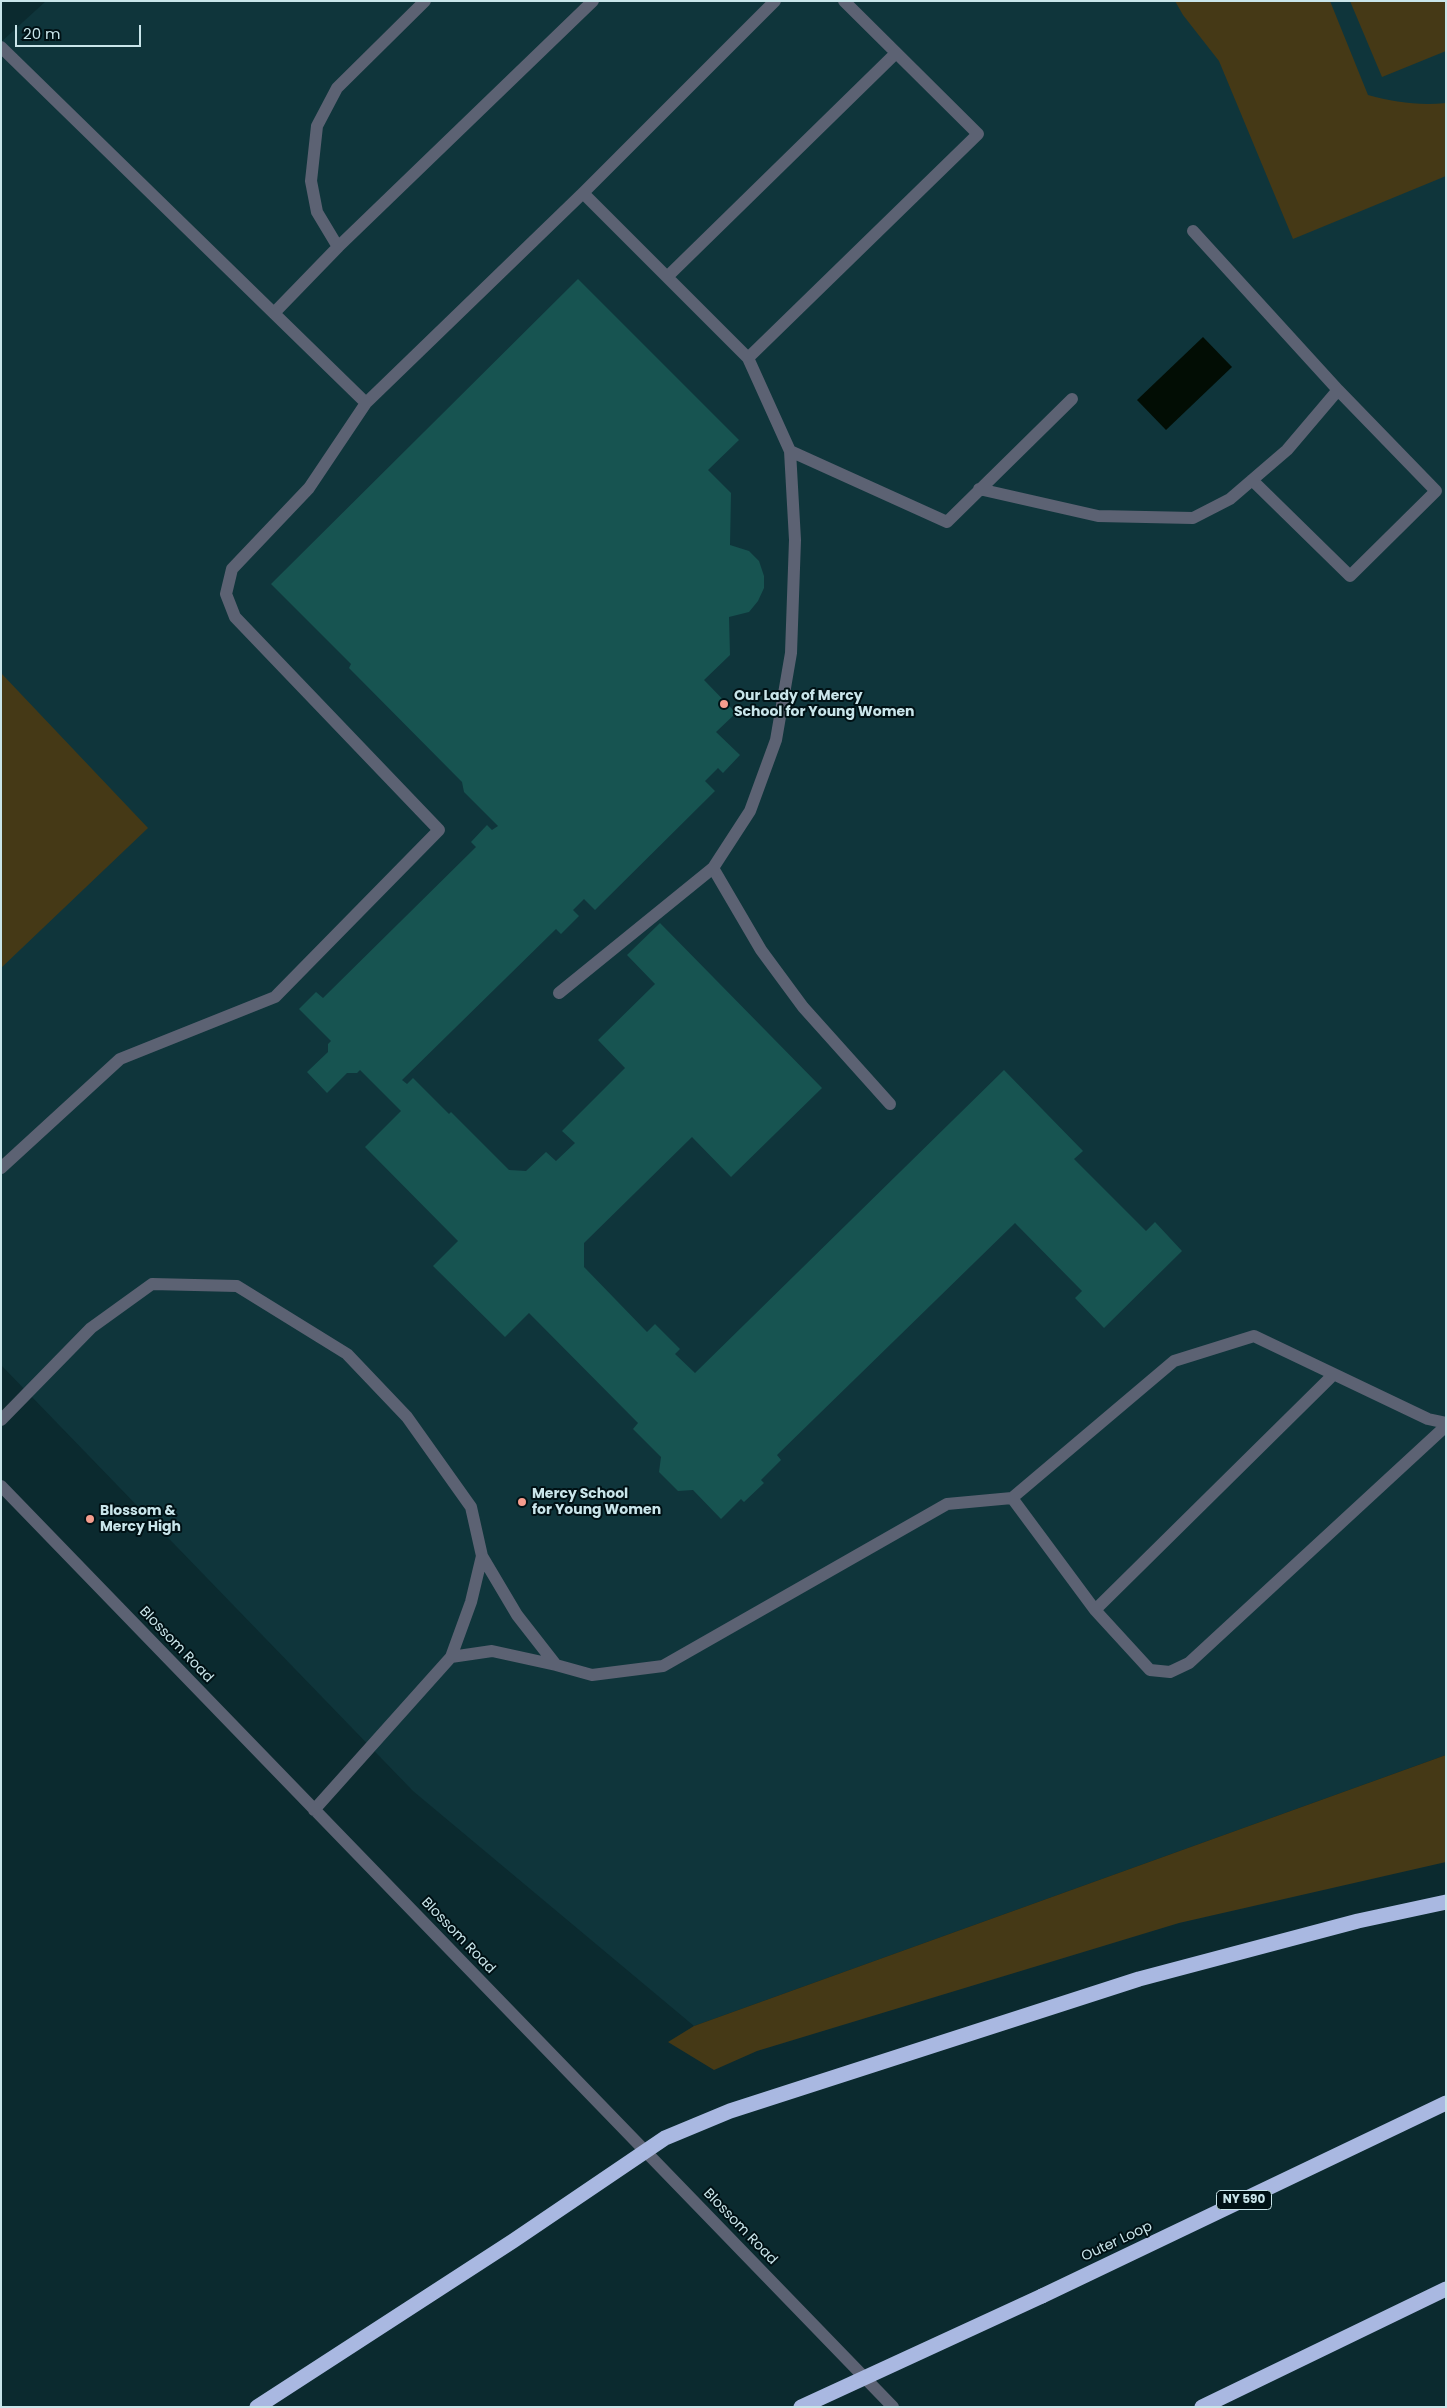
<!DOCTYPE html>
<html>
<head>
<meta charset="utf-8">
<style>
  body { margin:0 }
  #map { position:relative; width:1447px; height:2408px; overflow:hidden; background:#0b2a2f; font-family:Poppins,sans-serif }
  canvas { display:block }
  .frame { position:absolute; inset:0; border:2px solid #c9e5ea; pointer-events:none }
  .scale { position:absolute; left:15px; top:25px; width:126px; height:22px; box-sizing:border-box; border:2px solid #c9e5ea; border-top:0; padding-left:6px; font-size:15px; line-height:18px; white-space:nowrap; color:#c9e5ea; -webkit-text-stroke:4px #001115; paint-order:stroke }
</style>
</head>
<body>
<div id="map">
<canvas width="1447" height="2408"></canvas>
<div class="frame"></div>
<div class="scale">20 m</div>
</div>
<script>
const c = document.querySelector('canvas').getContext('2d');
c.lineJoin = 'round';
function fillPath(path, color) { c.fillStyle = color; c.fill(path, 'evenodd'); }
function trace(path, color, width, dash) { c.strokeStyle = color; c.lineWidth = width; c.lineCap = dash ? 'butt' : 'round'; c.setLineDash(dash || []); c.stroke(path); }
function write(font, color, halo, rows, align = 'center') {
  c.font = font + ' Poppins,sans-serif'; c.lineWidth = 4; c.setLineDash([]); c.textBaseline = 'middle'; c.strokeStyle = halo; c.fillStyle = color; for (const [text, x, y, turn = 0] of rows) {
    c.save(); c.translate(x, y); c.rotate((+turn || 0) * Math.PI / 180); c.textAlign = isNaN(turn) ? turn : align; if (halo) c.strokeText(text, 0, 0); c.fillText(text, 0, 0); c.restore();
  }
}
const built = new Path2D(`
  M46,1H1446V1755L694,2026L413,1791L1,1365V42Z`);
const green = new Path2D(`
  M1175,1H1330L1368,95C1394,102 1419,106 1446,103V176L1293,239L1219,61L1183,15Z
  M1350,1H1446V51L1382,77Z
  M1,673L148,828L1,968Z
  M1446,1755V1862L1179,1923L757,2051L714,2070L668,2042L694,2026Z`);
const water = new Path2D(`
  M1203,337L1232,367L1166,430L1137,400Z`);
const building = new Path2D(`
  M578,279L739,440L708,470L731,493L730,545L749,551L759,561L764,576V588L758,601L749,612L729,617L730,655L704,680L736,713L716,732L740,755L723,773L718,768L705,781L715,791L595,910L584,899L573,910L579,916L561,934L556,929L402,1080L407,1084L413,1078L449,1114L451,1112L509,1170L526,1171L546,1152L556,1161L575,1143L562,1131L625,1068L598,1040L655,984L627,955L660,923L822,1088L731,1177L692,1137L584,1243V1267L647,1332L655,1324L680,1349L675,1354L695,1373L1004,1070L1083,1151L1074,1159L1146,1231L1155,1222L1182,1251L1104,1328L1075,1298L1082,1291L1015,1223L777,1455L781,1460L761,1480L764,1483L744,1502L741,1499L721,1519L693,1490L678,1491L659,1472L661,1457L633,1429L638,1423L529,1313L505,1337L433,1266L458,1241L365,1147L401,1111L360,1070L357,1073H347L327,1093L307,1072L328,1052V1044L331,1041L299,1009L316,992L323,998L476,847L471,842L487,825L492,830L498,826L464,792L462,782L349,668L351,664L271,584Z`);
const minor = new Path2D(`
  M1,47L366,403
  M583,193L748,358L978,134L844,1
  M338,247L317,212L311,181L317,126L337,88L425,1
  M667,277L896,53
  M274,313L338,247L593,1
  M790,451L947,522L1072,399
  M1252,480L1350,576L1436,491L1338,390
  M979,489L1098,516L1193,518L1230,499L1287,450L1338,390L1193,231
  M713,868L761,950L803,1007L890,1104
  M559,993L713,868L750,811L776,740L791,653L795,540L790,451L748,358
  M1,1168L120,1059L275,997L439,830L235,617L226,594L232,569L309,488L366,403L583,193L775,1
  M1,1420L91,1328L152,1284L237,1286L347,1354L407,1417L471,1507L482,1556L471,1602L451,1657L314,1810
  M1,1486L893,2407
  M1012,1498L1095,1610L1150,1670L1170,1672L1189,1663L1446,1426
  M482,1556L517,1615L556,1665
  M1095,1610L1334,1374
  M451,1657L492,1651L556,1665L592,1675L663,1666L947,1504L1012,1498L1174,1361L1254,1336L1428,1419L1446,1423`);
const highway = new Path2D(`
  M1042,2296L1446,2103
  M257,2407L513,2241L665,2138L730,2111L1139,1979L1358,1921L1446,1902
  M1202,2407L1446,2289`);
const highwayBridge = new Path2D(`
  M801,2407L1042,2296`);
const markers = [
  [724,704,5,"#f59d8e"],
  [522,1502,5,"#f59d8e"],
  [90,1519,5,"#f59d8e"]
];
const shields = [
  [1244,2200,55]
];
const shieldNames = [
  ["NY 590",1244,2200]
];
const poiNames = [
  ["Our Lady of Mercy",734,696],
  ["School for Young Women",734,712],
  ["Mercy School",532,1494],
  ["for Young Women",532,1510],
  ["Blossom &",100,1511],
  ["Mercy High",100,1527]
];
const streetNames = [
  ["Blossom Road",176,1645,46],
  ["Blossom Road",458,1936,46],
  ["Blossom Road",740,2227,46],
  ["Outer Loop",1117,2242,-25]
];
fillPath(built, '#0f353b');
fillPath(green, '#453916');
fillPath(water, '#020d04');
fillPath(building, '#175451');
trace(minor, '#5c6273', 12);
trace(highway, '#a9b8e1', 15);
trace(highwayBridge, '#a9b8e1', 15);
for (const [x, y, r, color] of markers) { const dot = new Path2D(); dot.arc(x, y, r, 0, 2 * Math.PI); c.fillStyle = color; c.fill(dot); trace(dot, '#001115', 2); }
for (const [x, y, w] of shields) { const box = new Path2D(); box.roundRect(x - w / 2, y - 9.5, w, 19, 4); c.fillStyle = '#001115'; c.fill(box); trace(box, '#c9e5ea', 1); }
write('bold 12px', '#c9e5ea', null, shieldNames);
write('bold 14px', '#c9e5ea', '#001115', poiNames, 'left');
write('14px', '#c9e5ea', '#001115', streetNames);
</script>
</body>
</html>
